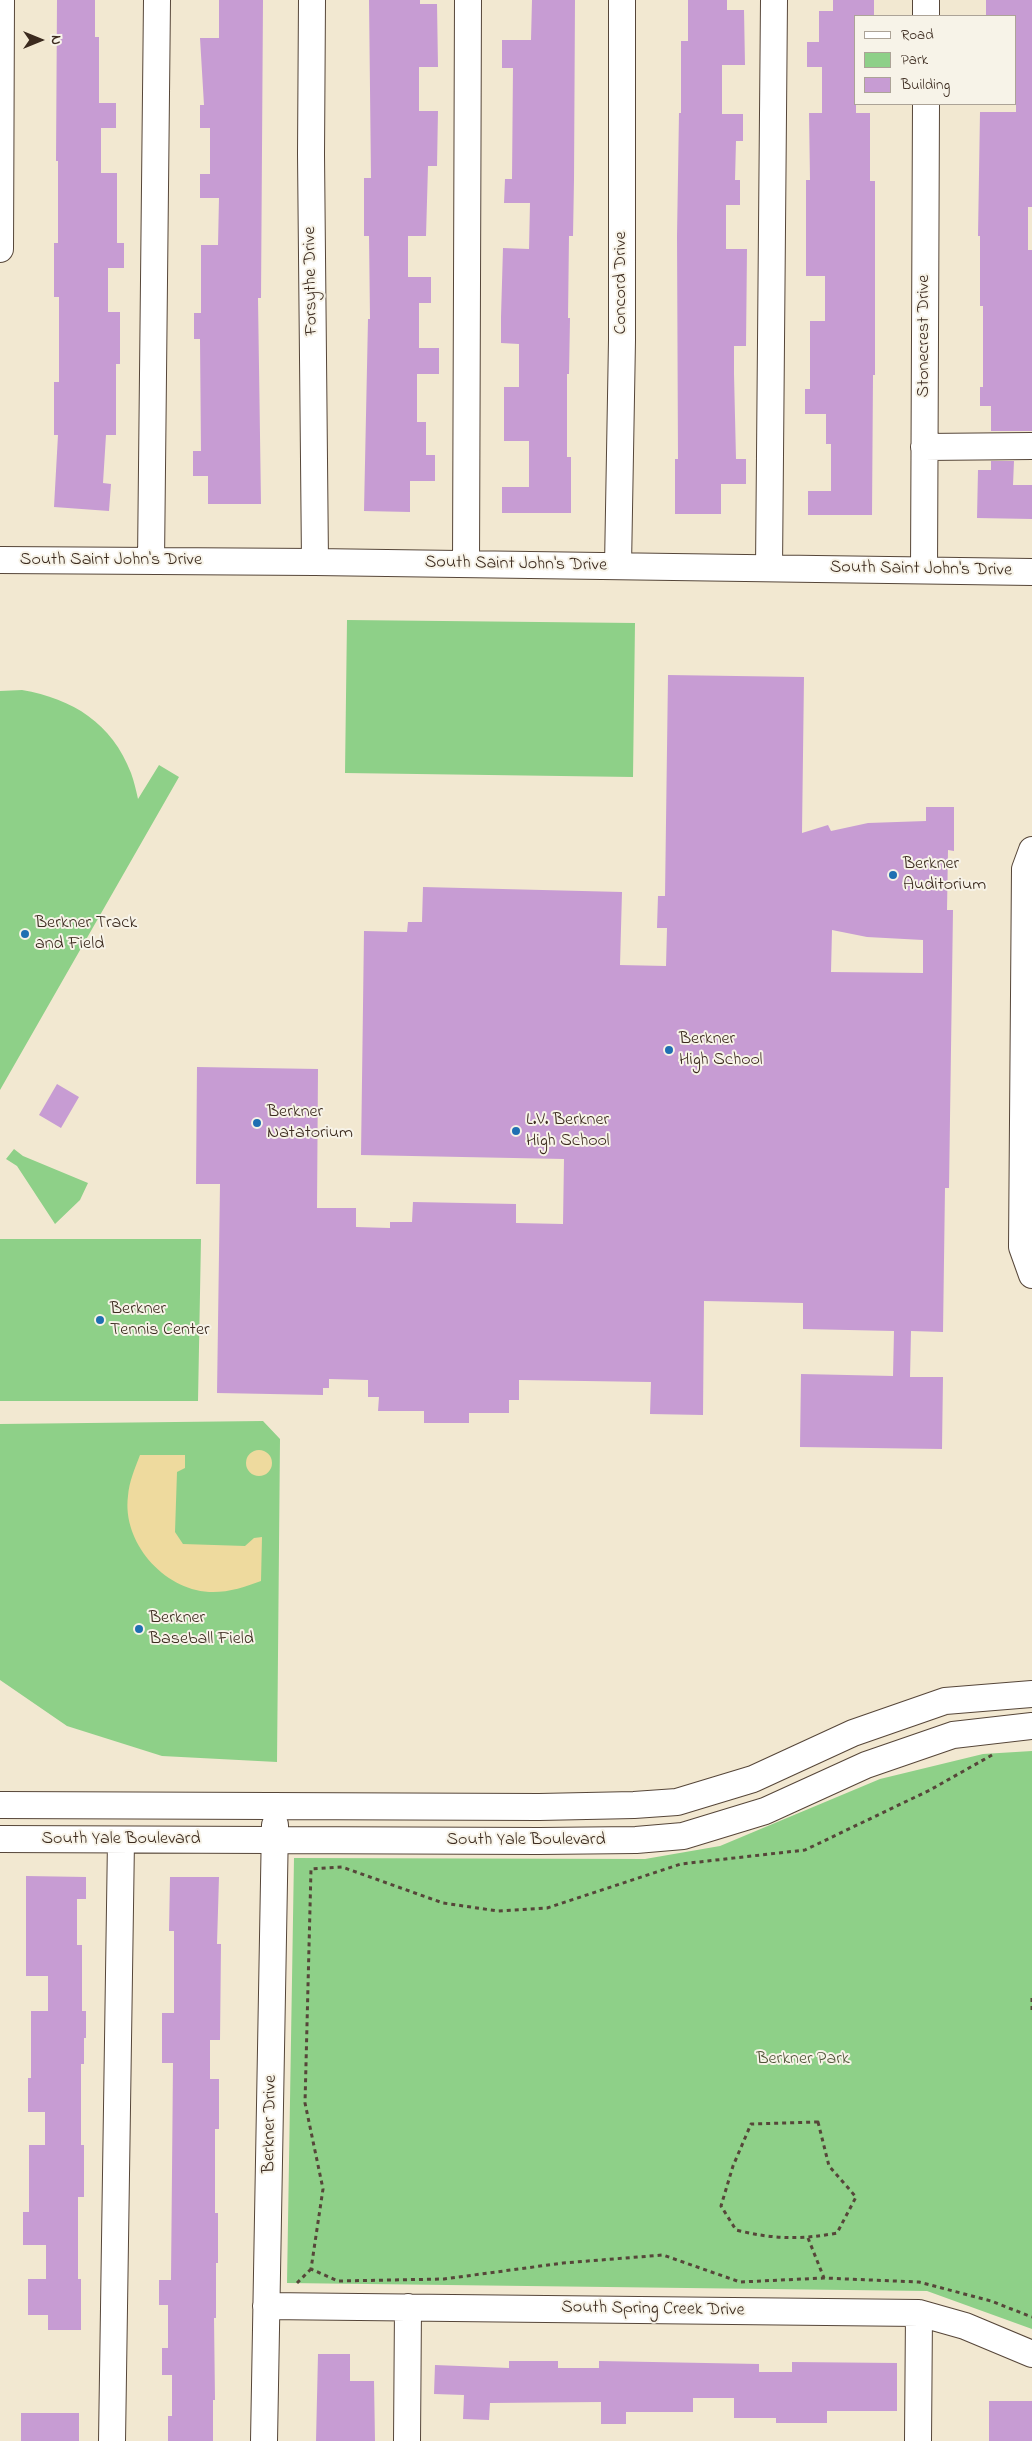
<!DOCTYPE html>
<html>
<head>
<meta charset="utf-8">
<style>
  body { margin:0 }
  #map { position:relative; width:1032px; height:2441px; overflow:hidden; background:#f2e8d1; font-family:"Indie Flower",sans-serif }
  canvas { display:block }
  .legend { position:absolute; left:854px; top:15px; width:162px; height:90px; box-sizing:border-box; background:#f7f3e8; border:1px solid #aca397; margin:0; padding:6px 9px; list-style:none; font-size:15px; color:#3b2a1e }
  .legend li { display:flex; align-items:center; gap:10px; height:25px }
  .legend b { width:25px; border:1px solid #aca397 }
  .north { position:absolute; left:15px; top:15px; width:50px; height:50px; -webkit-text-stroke:4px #f7f3e8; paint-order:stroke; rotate:90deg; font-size:14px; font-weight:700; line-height:20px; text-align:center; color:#3b2a1e }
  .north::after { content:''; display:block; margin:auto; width:18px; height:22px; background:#3b2a1e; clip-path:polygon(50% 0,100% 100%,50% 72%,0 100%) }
</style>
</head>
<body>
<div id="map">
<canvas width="1032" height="2441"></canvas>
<ul class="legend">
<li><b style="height:6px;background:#fff"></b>Road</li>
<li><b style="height:14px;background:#8ed088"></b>Park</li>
<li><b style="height:14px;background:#c79cd3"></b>Building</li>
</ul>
<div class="north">N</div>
</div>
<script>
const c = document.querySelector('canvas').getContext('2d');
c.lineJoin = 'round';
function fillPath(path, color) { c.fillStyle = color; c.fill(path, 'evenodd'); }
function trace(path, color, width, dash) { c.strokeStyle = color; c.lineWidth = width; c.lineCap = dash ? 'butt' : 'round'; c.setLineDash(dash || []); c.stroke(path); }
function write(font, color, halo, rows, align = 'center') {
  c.font = font + ' "Indie Flower",sans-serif'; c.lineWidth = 4; c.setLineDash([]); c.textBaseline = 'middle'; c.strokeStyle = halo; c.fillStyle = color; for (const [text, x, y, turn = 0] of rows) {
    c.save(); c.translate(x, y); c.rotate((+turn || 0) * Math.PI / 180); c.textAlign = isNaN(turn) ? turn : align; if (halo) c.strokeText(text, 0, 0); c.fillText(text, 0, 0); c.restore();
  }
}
const green = new Path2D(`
  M347,620L635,623L633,777L345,773Z
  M22,690C73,699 112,723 131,773C134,781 136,790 138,799L159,765L179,777L0,1090V691Z
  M14,1149L23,1156L88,1183L80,1200L55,1224L17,1166L6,1159Z
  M0,1239H201L198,1401H0Z
  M263,1421L280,1439L277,1762L162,1756L67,1726L0,1680V1424Z
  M1032,1751V2329L927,2291L287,2283L294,1858L645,1859L720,1846L880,1779L983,1754Z`);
const sand = new Path2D(`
  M246 1463a13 13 0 1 1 26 0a13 13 0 1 1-26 0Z
  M140,1455H185V1468L177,1472L175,1532L183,1544L245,1546L254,1538L262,1537L261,1581C245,1587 227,1593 209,1592C163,1589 122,1542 128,1496C129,1482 135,1468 140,1455Z`);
const building = new Path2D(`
  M57,0H95V37H99V103H116V128H101V173H117V243H124V268H108V312H120V364H116V435H106L103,483L111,484L109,511L54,507L58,435H54V382H59V297H54V243H58V161H56Z
  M219,0H263L261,298H258L261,504H208V476H193V451H201L200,339H194V313H201V245H218L219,198H200V174H210V128H200V105H204L200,38H219Z
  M369,0H420V4H437L438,67H419V111H438L437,166H428L426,236H408V277H431V303H419V348H439V374H417V422H426V455H435V481H410V512L364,511L368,319H370L369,236H364V178H371Z
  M532,0H575L574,180L573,236H569L568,318H570L569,374H567V457H571V513H502V487H529V441H504V387H519V344L501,343V317L503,248L529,249L530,203H504L505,179H512L513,68H502V40H531Z
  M688,0H727V10H744L745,65H722V114H743V141H736L735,180H740V205H726V249H747L746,346H734V374L736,459H746V484H721V514H675V459H678L677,236L679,113H681V41H688Z
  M833,0H874V16H856V113H870V181H875V375H873L872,515H808V491H831V444H826V414H805V389H810V321H825V276H806V180H810L809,113H822V67H807V42H819V11H833Z
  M986,0H1032V207H1028V250H1032V431H991V406H980V387H983V306H980V236H978L980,112H1016V16H986Z
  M991,461H1014L1013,485H1032V519L977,518L978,470H991Z
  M668,675L804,677L802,833L828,825L831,831L868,823L926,821V807H954V851L948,850L947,910H953L949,1188H945L943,1332L911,1331L910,1377H943L942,1449L800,1447L801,1374L893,1376L894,1331L803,1329V1303L704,1301L703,1415L650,1414L651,1382L519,1380V1400H509V1413H469V1423H424V1411H378L379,1397H368V1380L329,1379V1388H323V1395L217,1393L220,1184H196L197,1067L318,1069L317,1208H356V1227L390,1228V1222H412L413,1202L516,1204V1223L563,1224L564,1159L361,1155L364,931L407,932L408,922H422L423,887L622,892L620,965L666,966L667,928H657L658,896H665ZM832,930L867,937L923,940V973L831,972Z
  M57,1084L79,1097L61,1128L39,1115Z
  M26,1876L86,1877V1899H77V1945H82V2011H86V2038H84V2064H81V2145H84V2197H78V2279H81V2330H48V2315H28V2279H46V2245H23V2212H29V2145H45V2112H28V2078H31V2011H48V1976H26Z
  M170,1877H219L217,1944H221L220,2040H210V2079H219V2129H215V2213H218V2263H216V2318H214L215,2400H213V2441H168V2416H172V2375H162V2348H168V2305H159V2280H171L173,2063H162V2013H174V1931H169Z
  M318,2354H350V2381H374L375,2441H316Z
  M509,2361H558V2368H599V2361L759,2364V2372H792V2362L897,2363V2411H827V2423H776V2418H734V2398H693V2412H626V2424H601V2402L490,2403L489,2420L463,2419L464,2395L434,2394L435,2365L509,2368Z
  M989,2401H1032V2441H989Z
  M21,2413H79V2441H21Z`);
const path = new Path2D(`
  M992,1755L930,1790L805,1850L681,1864L547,1908L498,1911L443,1903L342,1867L311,1869L305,2103L323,2189L311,2269L338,2281L444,2279L563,2263L663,2255L740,2282L824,2278L919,2282L991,2301L1032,2317
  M1032,1998V2010
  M818,2122L829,2166L856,2197L837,2233C800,2240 772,2239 736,2230L721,2206L733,2166L751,2124Z
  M808,2238L824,2278
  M297,2283L311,2269`);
const minor = new Path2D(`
  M312,0L311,154L315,562
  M926,16V0
  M0,249L1,0
  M924,447L1032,446
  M0,560L315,562L1032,572
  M151,561L157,0
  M466,564L468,0
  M618,566L622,340V0
  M769,568L774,0
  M924,569L926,104
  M1032,850L1025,869L1022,1247L1032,1275
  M0,1805L539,1807L634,1805L677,1802L753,1779L853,1733L945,1701L1032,1694
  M0,1839L539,1841L636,1840L683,1836L765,1811L866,1765L953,1735L1032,1726
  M266,2306L919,2313L965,2326L1032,2354
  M112,2441L121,1840
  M264,2441L275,1825
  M407,2441L408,2307
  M918,2441L919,2313`);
const markers = [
  [893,875,5,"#1f6fb2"],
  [25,934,5,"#1f6fb2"],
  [669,1050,5,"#1f6fb2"],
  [257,1123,5,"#1f6fb2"],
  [516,1131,5,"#1f6fb2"],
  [100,1320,5,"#1f6fb2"],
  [139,1629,5,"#1f6fb2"]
];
const streetNames = [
  ["Forsythe Drive",312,281,-91],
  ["Concord Drive",622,283,-90],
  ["Stonecrest Drive",925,336,-90],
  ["South Saint John's Drive",111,561],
  ["South Saint John's Drive",516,565,1],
  ["South Saint John's Drive",921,570,1],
  ["South Yale Boulevard",121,1840],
  ["South Yale Boulevard",526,1841],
  ["Berkner Drive",271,2124,-89],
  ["South Spring Creek Drive",653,2310,1]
];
const poiNames = [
  ["Berkner",903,865],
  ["Auditorium",903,886],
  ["Berkner Track",35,924],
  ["and Field",35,945],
  ["Berkner",679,1040],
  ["High School",679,1061],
  ["Berkner",267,1113],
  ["Natatorium",267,1134],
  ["L.V. Berkner",526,1121],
  ["High School",526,1142],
  ["Berkner",110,1310],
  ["Tennis Center",110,1331],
  ["Berkner",149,1619],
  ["Baseball Field",149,1640]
];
const parkNames = [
  ["Berkner Park",803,2060]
];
fillPath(green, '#8ed088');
fillPath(sand, '#eeda9e');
fillPath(building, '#c79cd3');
trace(minor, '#564639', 28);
trace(path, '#564639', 3, [4, 4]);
trace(minor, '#fff', 26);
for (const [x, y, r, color] of markers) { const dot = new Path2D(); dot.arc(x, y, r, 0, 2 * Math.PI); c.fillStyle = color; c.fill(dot); trace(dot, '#f7f3e8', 2); }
write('18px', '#3b2a1e', '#f7f3e8', streetNames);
write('18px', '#3b2a1e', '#f7f3e8', poiNames, 'left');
write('18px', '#505438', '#f7f3e8', parkNames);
</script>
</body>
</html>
